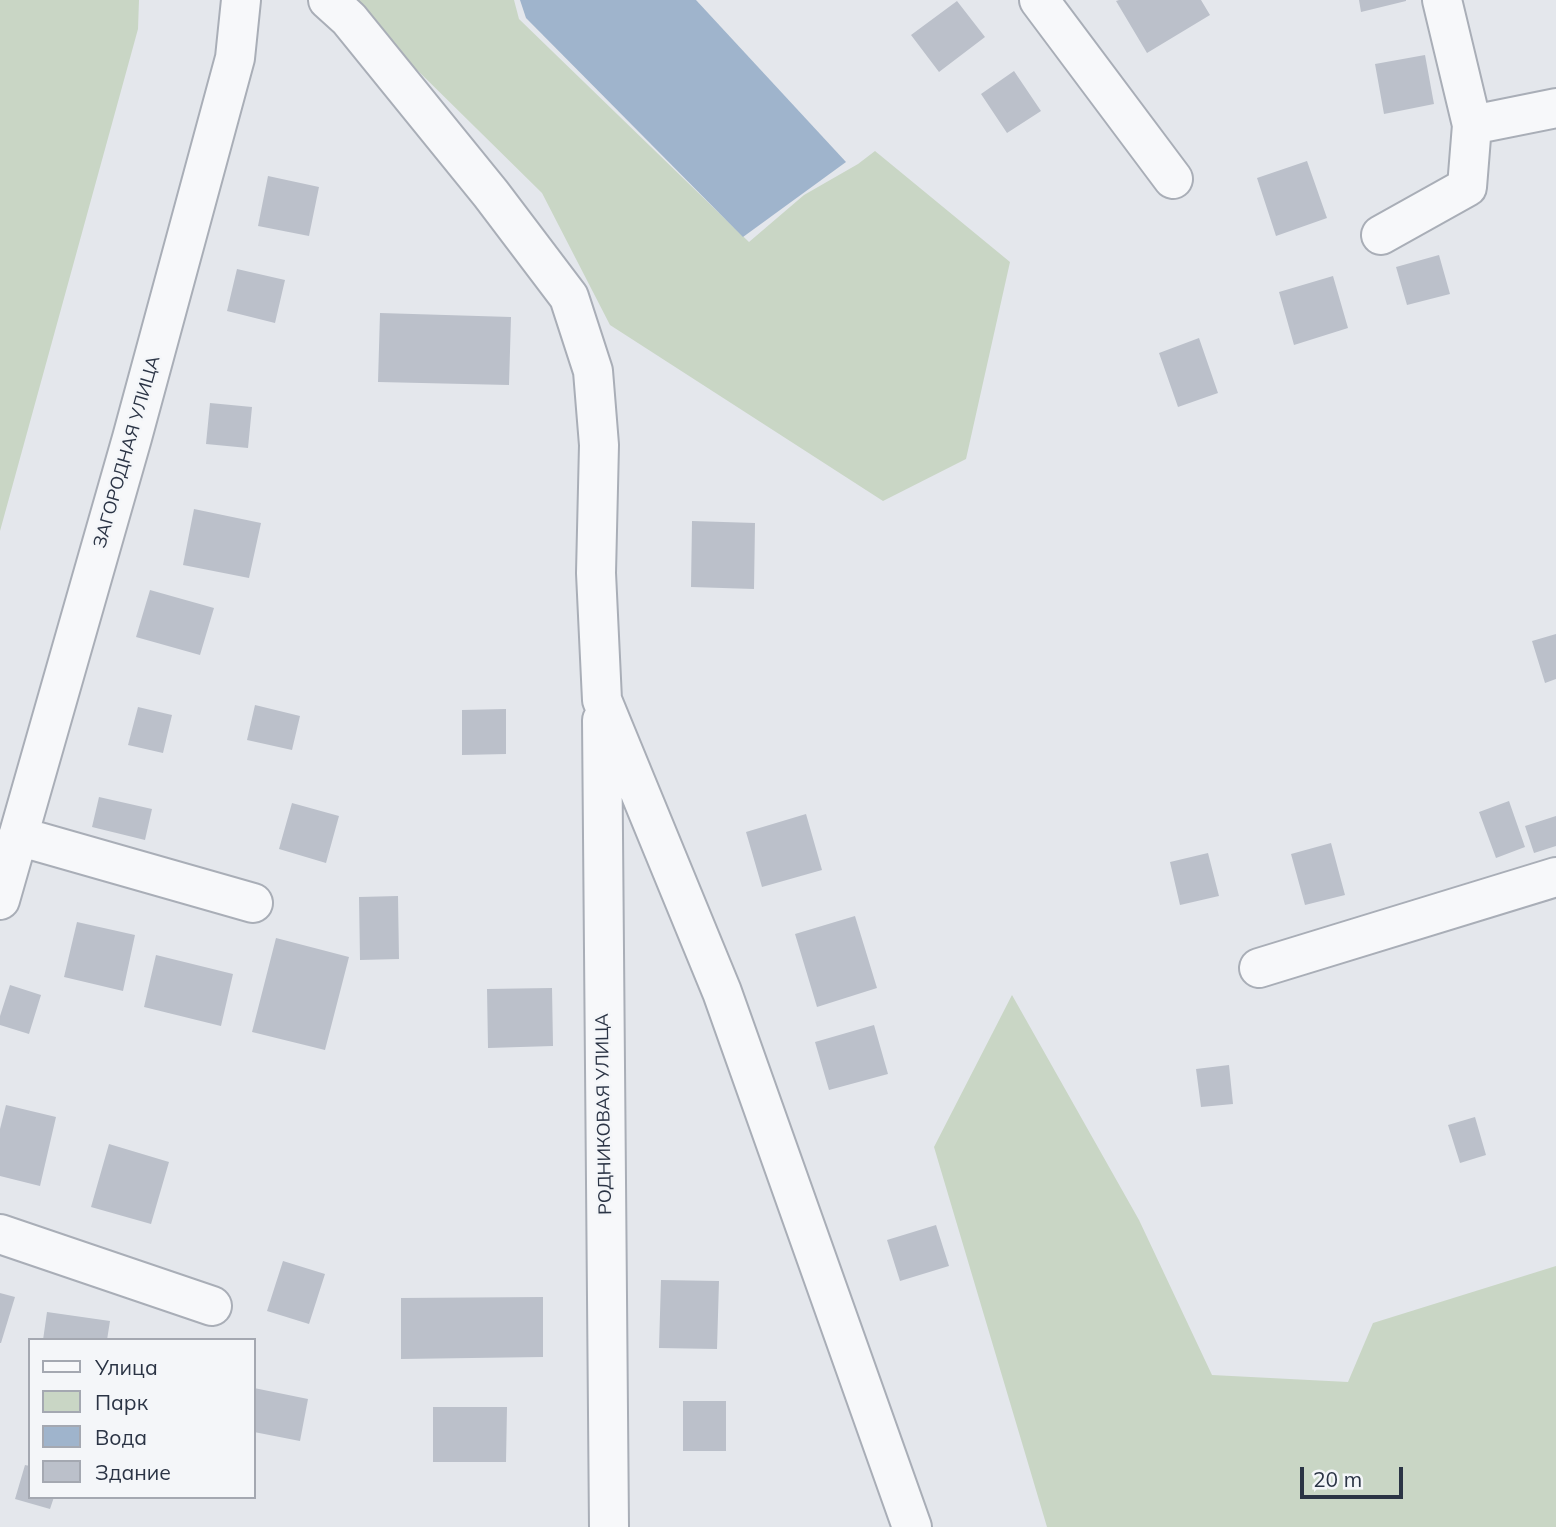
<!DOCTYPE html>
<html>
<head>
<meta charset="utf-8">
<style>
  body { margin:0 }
  #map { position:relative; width:1556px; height:1527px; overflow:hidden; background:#e4e7ec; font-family:Mulish,sans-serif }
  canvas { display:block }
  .legend { position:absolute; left:28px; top:1338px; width:228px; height:161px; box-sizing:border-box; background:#f4f6f9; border:2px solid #a4a8b1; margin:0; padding:9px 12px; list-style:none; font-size:21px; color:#2b3445 }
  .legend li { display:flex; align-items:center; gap:14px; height:35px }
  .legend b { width:35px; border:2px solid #a4a8b1 }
  .scale { position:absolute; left:1300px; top:1467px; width:103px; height:32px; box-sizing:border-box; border:4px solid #2b3445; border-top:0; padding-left:9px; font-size:21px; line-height:24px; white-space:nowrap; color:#2b3445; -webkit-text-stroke:5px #f4f6f9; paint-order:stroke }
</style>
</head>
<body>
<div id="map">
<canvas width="1556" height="1527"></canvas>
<ul class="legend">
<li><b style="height:9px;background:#f7f8fa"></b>Улица</li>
<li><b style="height:19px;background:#c9d6c5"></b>Парк</li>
<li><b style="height:19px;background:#9fb4cc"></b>Вода</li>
<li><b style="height:19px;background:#bbc0ca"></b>Здание</li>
</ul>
<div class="scale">20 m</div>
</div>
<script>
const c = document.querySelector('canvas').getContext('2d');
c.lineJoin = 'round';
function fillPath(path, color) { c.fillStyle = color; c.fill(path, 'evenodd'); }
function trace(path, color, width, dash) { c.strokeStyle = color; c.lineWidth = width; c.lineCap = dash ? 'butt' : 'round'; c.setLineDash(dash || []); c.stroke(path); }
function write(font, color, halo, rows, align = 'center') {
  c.font = font + ' Mulish,sans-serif'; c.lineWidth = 5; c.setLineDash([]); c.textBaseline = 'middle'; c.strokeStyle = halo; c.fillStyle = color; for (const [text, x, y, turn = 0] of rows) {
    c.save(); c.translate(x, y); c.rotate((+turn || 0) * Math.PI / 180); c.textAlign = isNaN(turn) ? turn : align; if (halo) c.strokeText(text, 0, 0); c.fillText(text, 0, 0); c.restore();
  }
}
const green = new Path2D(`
  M0,0H139L138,29L0,531Z
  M346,0H514L519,19L749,242L804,195L858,164L875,151L1010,262L966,459L883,501L610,325L542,193Z
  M1012,995L1139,1220L1212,1375L1348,1382L1373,1323L1556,1266V1527H1047L934,1147Z`);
const water = new Path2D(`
  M520,0H696L846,162L743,237L526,18Z`);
const building = new Path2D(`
  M1119,0H1201L1210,15L1147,53L1116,1Z
  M1359,0H1406V1L1361,12Z
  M957,1L985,37L939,72L911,35Z
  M1425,55L1434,104L1384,114L1375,64Z
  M1014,71L1041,111L1007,133L981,94Z
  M1307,161L1327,218L1276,236L1257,178Z
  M268,176L319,187L309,236L258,226Z
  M1439,255L1450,294L1407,305L1396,267Z
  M237,269L285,280L275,323L227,311Z
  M1333,276L1348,328L1294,345L1279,292Z
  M380,313L511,317L509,385L378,382Z
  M1199,338L1218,393L1178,407L1159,353Z
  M210,403L252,407L248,448L206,444Z
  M194,509L261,523L249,578L183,565Z
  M692,521L755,523L754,589L691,587Z
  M150,590L214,608L200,655L136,637Z
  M1556,634V679L1545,683L1532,641Z
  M255,705L300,716L292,750L247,740Z
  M138,707L172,715L163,753L128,745Z
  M506,709V754L462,755V710Z
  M99,797L152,809L145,840L92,827Z
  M1509,801L1525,847L1496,858L1479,812Z
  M292,803L339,816L326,863L279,849Z
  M806,814L822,870L762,887L746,832Z
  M1556,816V846L1534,853L1525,826Z
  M1331,843L1345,895L1305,905L1291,854Z
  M1208,853L1219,896L1180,905L1170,862Z
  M398,896L399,959L360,960L359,897Z
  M855,916L877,988L817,1007L795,934Z
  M77,922L135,935L123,991L64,977Z
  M276,938L349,957L325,1050L252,1032Z
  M156,955L233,974L221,1026L144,1007Z
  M10,985L41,995L29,1034L0,1025V1016Z
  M552,988L553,1046L488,1048L487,989Z
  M874,1025L888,1074L829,1090L815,1042Z
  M1229,1065L1233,1104L1201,1107L1196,1069Z
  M6,1105L56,1117L40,1186L0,1176V1129Z
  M1475,1117L1486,1155L1460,1163L1448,1125Z
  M109,1144L169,1162L151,1224L91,1207Z
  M936,1225L949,1266L900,1281L887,1240Z
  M283,1261L325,1274L309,1324L267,1311Z
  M661,1280L719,1281L717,1349L659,1348Z
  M0,1293L15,1297L1,1343H0Z
  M543,1297V1357L401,1359V1298Z
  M47,1312L110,1321L107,1340H43Z
  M254,1388L308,1399L300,1441L254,1432Z
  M683,1401H726V1451H683Z
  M433,1407H507L506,1462H433Z
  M25,1465L30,1466V1497H54L50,1509L15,1499Z`);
const minor = new Path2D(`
  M328,0L349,19L491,194L569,297L593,371L599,445L596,573L602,700L722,992L912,1527
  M1039,0L1173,179
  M1442,0L1472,125
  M1381,235L1467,187L1472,125L1556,108
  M602,720L609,1527
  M18,836L253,903
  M0,900L132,438L235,58L241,0
  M1259,968L1556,877
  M0,1234L212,1306`);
const streetNames = [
  ["ЗАГОРОДНАЯ УЛИЦА",127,452,-74],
  ["РОДНИКОВАЯ УЛИЦА",604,1114,-91]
];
fillPath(green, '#c9d6c5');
fillPath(water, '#9fb4cc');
fillPath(building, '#bbc0ca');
trace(minor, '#a9aeb7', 42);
trace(minor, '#f7f8fa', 38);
write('18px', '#2b3445', '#f4f6f9', streetNames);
</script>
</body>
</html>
